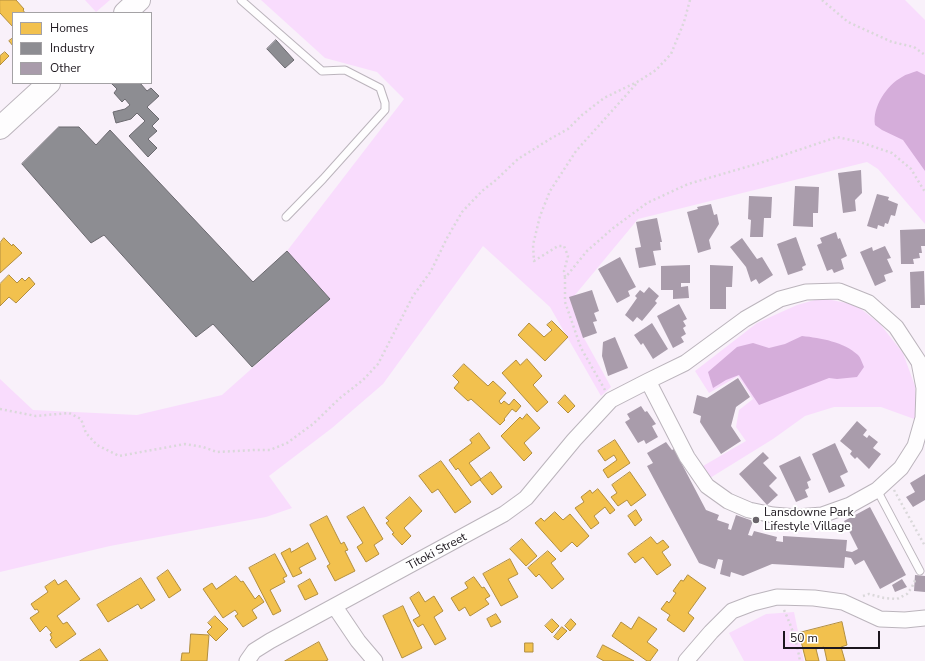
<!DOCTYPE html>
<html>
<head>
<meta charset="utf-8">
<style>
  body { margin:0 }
  #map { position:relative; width:925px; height:661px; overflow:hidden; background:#f9f1fa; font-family:"Nunito Sans",sans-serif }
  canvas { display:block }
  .legend { position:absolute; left:12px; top:12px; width:140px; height:72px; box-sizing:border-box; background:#fff; border:1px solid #a4a2a5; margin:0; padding:5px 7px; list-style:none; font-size:12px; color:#1c161d }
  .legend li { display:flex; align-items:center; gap:8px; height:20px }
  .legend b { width:20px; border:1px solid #a4a2a5 }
  .scale { position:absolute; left:783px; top:631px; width:97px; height:18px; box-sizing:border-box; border:2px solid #1c161d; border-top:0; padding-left:5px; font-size:12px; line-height:14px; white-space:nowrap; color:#1c161d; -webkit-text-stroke:3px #fff; paint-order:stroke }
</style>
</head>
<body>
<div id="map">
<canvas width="925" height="661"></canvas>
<ul class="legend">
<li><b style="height:11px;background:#f2c14e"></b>Homes</li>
<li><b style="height:11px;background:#8d8d92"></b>Industry</li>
<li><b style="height:11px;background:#a99cab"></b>Other</li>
</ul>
<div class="scale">50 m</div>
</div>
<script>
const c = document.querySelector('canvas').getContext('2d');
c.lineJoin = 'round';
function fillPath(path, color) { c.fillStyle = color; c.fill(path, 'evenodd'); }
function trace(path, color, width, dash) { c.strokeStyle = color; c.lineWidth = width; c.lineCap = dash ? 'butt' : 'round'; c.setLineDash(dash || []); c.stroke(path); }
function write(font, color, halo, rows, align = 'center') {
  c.font = font + ' "Nunito Sans",sans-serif'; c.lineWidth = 4; c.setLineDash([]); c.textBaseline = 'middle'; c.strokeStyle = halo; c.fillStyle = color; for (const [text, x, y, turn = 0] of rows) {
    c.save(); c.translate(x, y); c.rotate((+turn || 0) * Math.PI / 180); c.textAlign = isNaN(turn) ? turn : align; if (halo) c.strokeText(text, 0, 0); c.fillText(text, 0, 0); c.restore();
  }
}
const green = new Path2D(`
  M85,0H110L96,12Z
  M261,0H905L925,20V224L878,169L867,162L638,219L575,295L584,338L611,387L601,396L550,307L483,246L383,384L332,428L269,476L292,508L266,517L110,546L0,572V379L33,410L137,415L222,395L330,299L287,251L404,99L377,72L325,58Z
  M822,298L856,305L880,324L903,353L915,386L917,420L881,407H834L805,416L773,439L710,478L703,466L746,441L736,427L739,410L753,399L738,376L709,393L695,371L757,323L797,305Z
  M794,612L804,661H744L729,633L766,614Z`);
const water = new Path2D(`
  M917,71L925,75V171L903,140L882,130L875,125C872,107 887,85 902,77C906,74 912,73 917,71Z
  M802,336C821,338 844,342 858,355C861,358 862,363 864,367L857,377L837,379L829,378L759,405L739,375L726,380L713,388L708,372L737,347L753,343L769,348L785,344Z`);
const homes = new Path2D(`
  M0,0H16L24,9L23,10L25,13H13V27L0,13Z
  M13,38V46L9,41Z
  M5,52L9,56L0,65V56Z
  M4,238L12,246L13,244L22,253L0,273V243Z
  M9,275L17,283L22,278L25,281L29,277L35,284L16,303L9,297L0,306V284Z
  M552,321L568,337L545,361L518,335L529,323L544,337L552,330L547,325Z
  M527,359L542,376L533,385L548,402L537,412L502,373L516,360L520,365Z
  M464,364L488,386L493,381L506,393L499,401L501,404L504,401L509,405L514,399L521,406L516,412L512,409L504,419L505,420L500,425L471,399L468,401L454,388L459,382L453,376Z
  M565,395L575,406L568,413L558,403Z
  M527,414L540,428L524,443L532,453L524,461L501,436L520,417L522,419Z
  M479,433L490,448L469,463L481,479L471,486L458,468L456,470L449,460L472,443L470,440Z
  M615,440L630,463L608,478L603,470L617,460L614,455L605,461L598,451Z
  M441,461L471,502L455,513L438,489L432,493L419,476Z
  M491,472L502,487L492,495L480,480Z
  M630,472L646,495L631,506L627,500L618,506L611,497L617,493L612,485Z
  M598,489L615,510L610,514L605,507L594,516L599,523L591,529L575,508L584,502L581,497L590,490L592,493Z
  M410,497L422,511L404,528L411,536L402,545L392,534L394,533L386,523L389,521L386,518Z
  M364,507L383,539L374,545L379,554L366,562L357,547L363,543L347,517Z
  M636,510L642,520L635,526L628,516Z
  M555,512L563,520L570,514L589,536L577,547L572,542L561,552L535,523L541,518L544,521Z
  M327,516L341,544L344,542L348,550L345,551L355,571L335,581L327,566L330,564L310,525Z
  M651,537L657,544L663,540L669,547L662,552L671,565L657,575L643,557L635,563L628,554Z
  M522,539L537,556L526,566L510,549Z
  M308,543L316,559L299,568L302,573L293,577L281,553L290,548L291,552Z
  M548,551L556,559L551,563L564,579L552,589L539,574L536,577L528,568Z
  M275,554L287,576L283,578L285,582L270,590L281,611L273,615L249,568Z
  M510,559L518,574L508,579L518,597L501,606L483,574Z
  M168,570L181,590L169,598L157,578Z
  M688,575L706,588L688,613L694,618L684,632L667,620L670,615L661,609L667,601L669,603L676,593L673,591L681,580L683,581Z
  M236,576L241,582L243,581L255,599L259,595L264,602L252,610L257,618L243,627L235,616L238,614L235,610L223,618L203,589L212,583L216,589Z
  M474,577L482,588L484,587L490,596L485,599L489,604L470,616L465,607L459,611L451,598L468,588L465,583Z
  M141,578L155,600L141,609L138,604L108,622L97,605Z
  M310,579L318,594L305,600L298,586Z
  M55,580L58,585L66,580L80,599L57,616L63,624L67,622L76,634L56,648L50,640L52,638L50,634L52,633L46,626L40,632L30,618L39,612L37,609L35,610L31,604L48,592L45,587Z
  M419,592L425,602L434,596L443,611L434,617L446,639L435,645L423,624L418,627L413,620L420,616L410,598Z
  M403,606L422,648L402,658L383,616Z
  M496,614L501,622L491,627L487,619Z
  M215,616L228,629L216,641L207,632L212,627L208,623Z
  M639,617L657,629L647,642L658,650L650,661H647L612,636L621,622L631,629Z
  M552,619L559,626L552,633L545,626Z
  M571,619L576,624L570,631L565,626Z
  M842,622L847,645L841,647L845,661H827L824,647L816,649L819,661H806L799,633Z
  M562,627L567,631L558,640L554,637Z
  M191,634L209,635L207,661H181L182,653H189Z
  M319,642L328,660L325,661H285Z
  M525,643H533V652H525Z
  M603,645L634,661H604L597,657Z
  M100,649L108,661H80Z`);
const industry = new Path2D(`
  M276,40L294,60L285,68L267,49Z
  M113,83H140L147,91L151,88L159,96L147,107L159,119L152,126L157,131L148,139L157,148L148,157L129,136L145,121L137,113L131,119L116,123L113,112L125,109L130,105L125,99L122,102L114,93L117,89L112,84Z
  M59,127H79L96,145L110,130L253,282L287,251L330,299L252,367L213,324L196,337L104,235L91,243L22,164Z`);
const building = new Path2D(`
  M861,170L862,193L855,200L856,211L843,213L838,173Z
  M795,186L819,187L818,213H813V227L793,226Z
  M877,194L889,197L888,200L898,204L895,216L891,215L888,224L885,223L884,227L878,225L877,229L867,226Z
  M749,196L772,197L771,218H764L763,237H750L751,220L748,219Z
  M711,204L714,215L717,214L719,224L709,240L711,249L698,253L687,212L698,209L697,207Z
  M657,218L662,242H660L661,250L653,251L656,265L639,268L635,248L641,247L636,222Z
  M925,229V246H921L922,253H919L920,258L913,259L914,264H901L900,230Z
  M836,232L838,239L840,238L847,256L841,259L844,269L834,273L832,269L827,271L817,245L822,243L820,238Z
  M796,237L806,265L802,267L803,270L788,275L777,244Z
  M742,238L757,259L762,257L773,275L759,284L756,279L751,282L746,267L730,247Z
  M885,246L891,258L887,259L893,272L884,275L886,281L875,286L860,252L872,247L873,251Z
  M620,257L636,287L628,291L630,296L617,303L598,269Z
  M690,265V283H681V287L688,286L689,298L673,299V290H661V266Z
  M710,265L733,266L732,287H726V309H710Z
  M924,271L925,305H920V308H911L910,272Z
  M649,287L659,296L655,301L657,303L642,321L637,317L633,322L625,315L637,298L635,296L640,290L644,293Z
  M592,290L599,311L594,313L597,321L593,322L597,333L583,338L569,297Z
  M679,304L687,319L683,321L686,326L683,328L686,334L681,337L684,342L673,348L657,316Z
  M652,323L668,349L653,359L643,343L641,345L634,335Z
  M615,337L628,368L608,376L602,356L603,342Z
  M738,378L750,397L736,407L731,426L741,441L721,454L700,422L701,416L693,413L697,395L707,398Z
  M641,406L645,412L647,411L656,424L652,426L658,437L646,444L644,440L638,443L625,422L630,419L627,414Z
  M857,421L867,430L863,435L867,438L869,435L878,442L873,448L881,454L869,469L857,457L855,459L850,454L852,451L840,441Z
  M666,442L672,450L674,449L706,510L719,515L717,520L729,524L728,529L731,530L736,515L753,521L748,535L752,536L754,531L777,537L776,541L783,542V536L847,540L846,551L852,552L858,549L844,521L870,507L906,575L880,589L864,560L855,565L851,558L845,557L844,568L772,564L743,576L731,572L730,577L720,574L723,560L718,559L715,569L699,563L647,466L653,463L647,453Z
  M835,443L848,472L840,476L845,486L829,493L812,454Z
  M763,452L769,458L763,463L777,478L769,486L778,495L767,505L739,474Z
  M800,456L811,480L807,482L809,488L805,490L808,497L796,502L779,466Z
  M925,474V500L913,507L906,497L915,492L910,483Z
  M915,575L925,576V592L914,591Z
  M902,579L907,587L895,592L892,585Z`);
const path = new Path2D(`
  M822,0L848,22L892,42L914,47L925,55
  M565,277L564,271L568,256L564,246H558L534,261L533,245L540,216L550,191L576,151L637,83
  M605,390L581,348L565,302V278L587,251L612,229L647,203L688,184L760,163L837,137L860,142L892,153L911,169L925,192
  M0,409L36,416L69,413L81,419L86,433L97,445L119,456L185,444L203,447L217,452L255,450H270L287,443L313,424L340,398L363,380L378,364L413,296L431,271L447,238L462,212L482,191L496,180L518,159L550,139L568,129L582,115L604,98L639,81L656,70L671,54L684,22L690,0
  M894,490L925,546
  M863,596L869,594L884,598L897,599L907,594L912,587L916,578
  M784,610C792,627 797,643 800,661`);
const service = new Path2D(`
  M241,0L322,71L345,70L380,88L385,103V110L323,179L286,217
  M877,490L920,571`);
const minor = new Path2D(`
  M335,607L358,641L375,661
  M247,661L254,651L270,641L504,514L526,498L574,440L611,400L648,381L685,363L745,319L780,299L806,292L839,291L869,303L896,327L919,362L924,388L923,418L915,446L901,468L877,490L850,505L822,515L797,517L773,515L749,510L728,501L707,486L687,457L648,381
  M686,661L711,632L732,611L753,603L777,597L814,598L843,602L880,619L905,620L925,618`);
const trunk = new Path2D(`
  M125,13L139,0
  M0,128L49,83`);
const markers = [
  [756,520,4,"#69636a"]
];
const poiNames = [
  ["Lansdowne Park",764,513],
  ["Lifestyle Village",764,527]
];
const streetNames = [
  ["Titoki Street",437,552,-28]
];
fillPath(green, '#f9dcfd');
fillPath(water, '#d5adda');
fillPath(homes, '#f2c14e');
trace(homes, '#b28e3f', 1);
fillPath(industry, '#8d8d92');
trace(industry, '#6b696f', 1);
fillPath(building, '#a99cab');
trace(service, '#bbb4bc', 9);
trace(minor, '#bbb4bc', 17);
trace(trunk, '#bbb4bc', 24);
trace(path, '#dad8da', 2.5, [2, 3]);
trace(service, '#fefdfe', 7);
trace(minor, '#fefdfe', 15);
trace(trunk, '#fefdfe', 22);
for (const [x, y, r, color] of markers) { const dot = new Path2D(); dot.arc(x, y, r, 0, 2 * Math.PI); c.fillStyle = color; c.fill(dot); trace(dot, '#fff', 1.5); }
write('12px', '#1c161d', '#fff', poiNames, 'left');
write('12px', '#1c161d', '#fff', streetNames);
</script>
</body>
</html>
